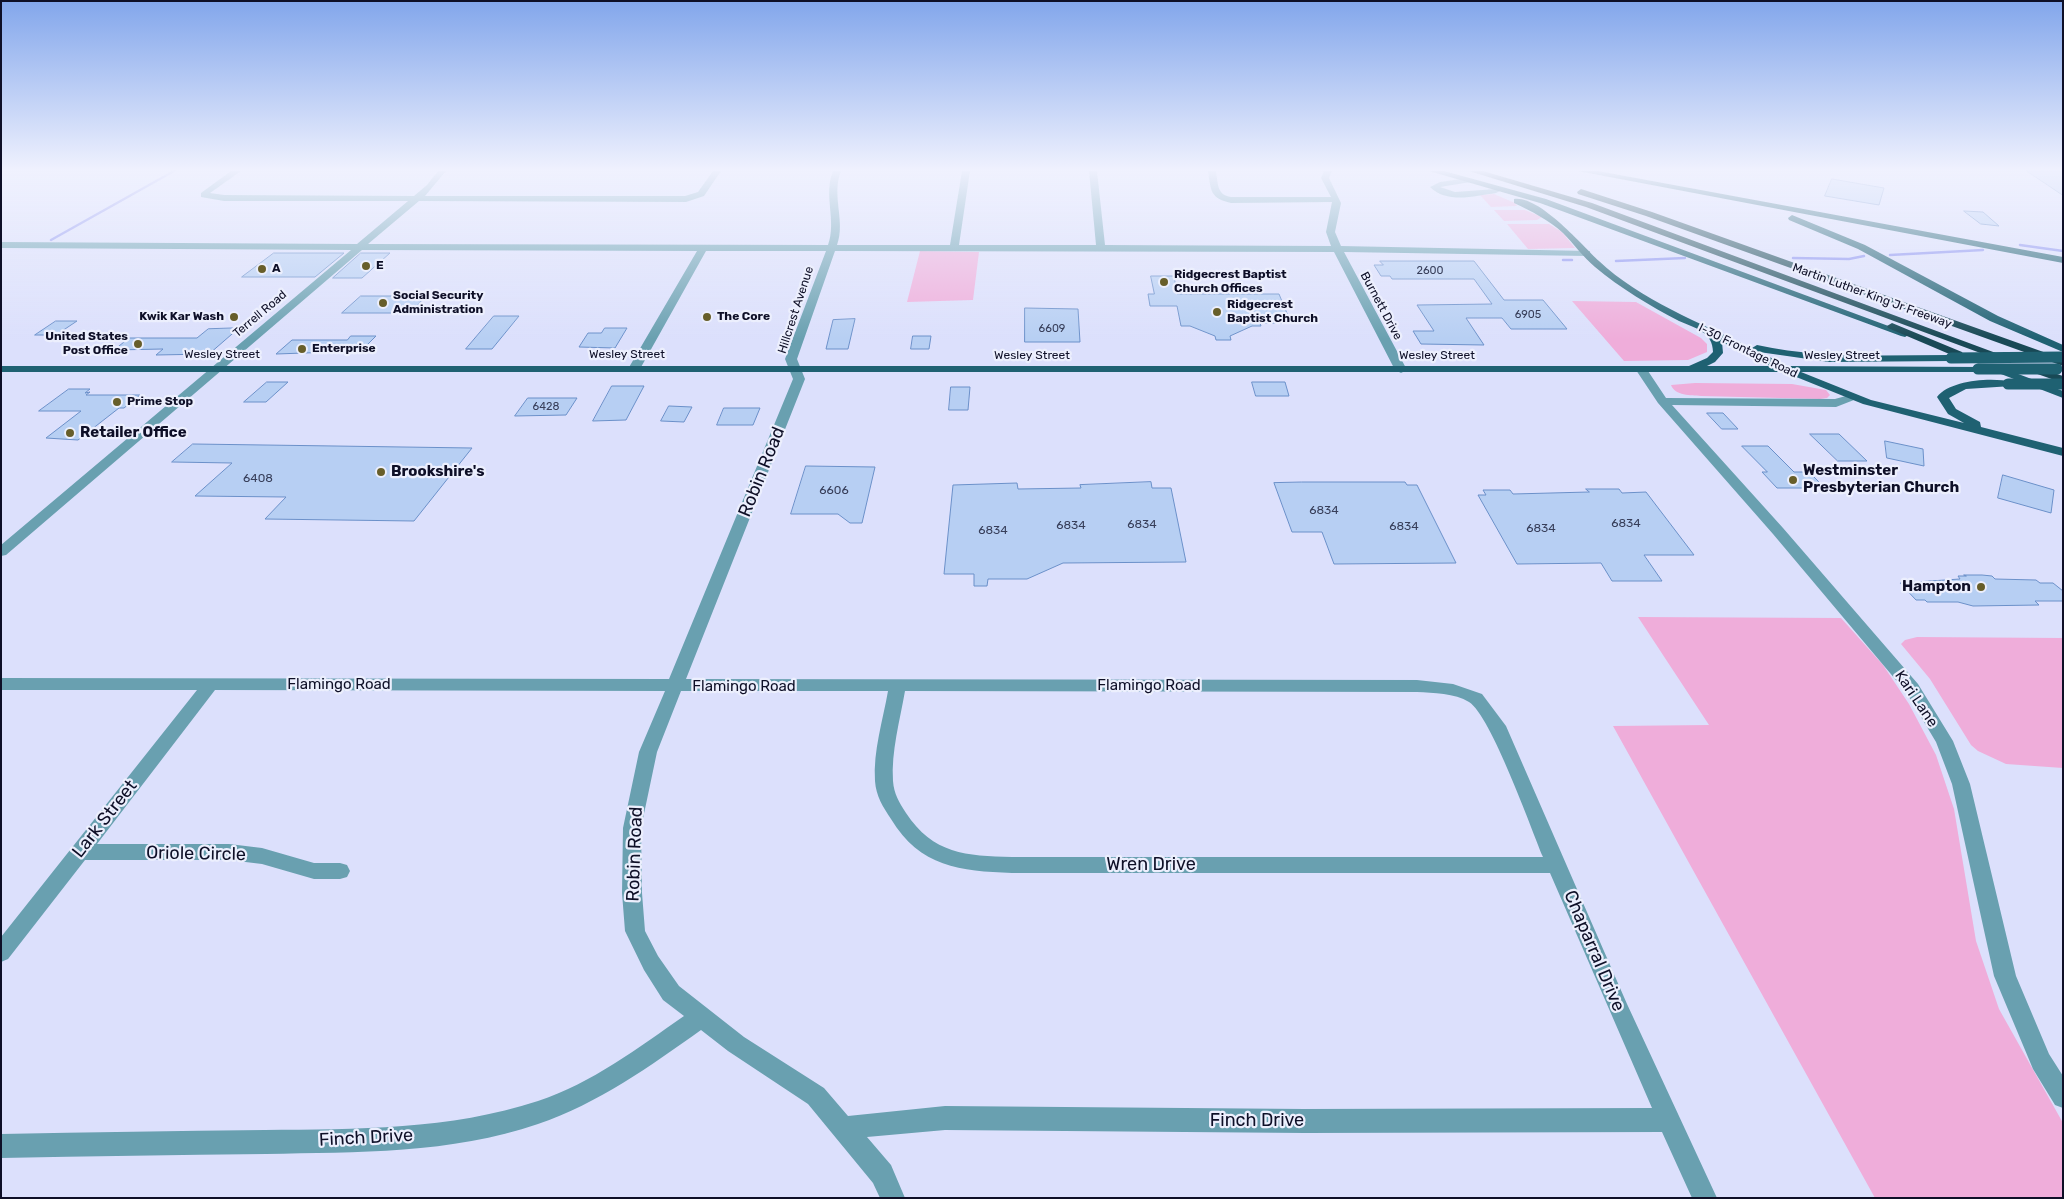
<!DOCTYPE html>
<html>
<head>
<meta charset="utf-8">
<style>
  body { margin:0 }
  #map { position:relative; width:2064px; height:1199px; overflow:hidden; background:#dce0fc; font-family:Rubik,sans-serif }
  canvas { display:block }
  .frame { position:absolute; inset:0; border:2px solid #0e0f27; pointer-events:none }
</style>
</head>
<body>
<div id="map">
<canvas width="2064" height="1199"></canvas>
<div class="frame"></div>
</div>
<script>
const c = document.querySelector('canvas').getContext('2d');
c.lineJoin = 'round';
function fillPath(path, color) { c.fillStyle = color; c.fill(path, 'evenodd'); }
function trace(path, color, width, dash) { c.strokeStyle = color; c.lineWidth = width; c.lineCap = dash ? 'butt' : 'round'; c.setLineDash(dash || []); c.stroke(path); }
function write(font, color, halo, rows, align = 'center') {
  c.font = font + ' Rubik,sans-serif'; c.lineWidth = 4.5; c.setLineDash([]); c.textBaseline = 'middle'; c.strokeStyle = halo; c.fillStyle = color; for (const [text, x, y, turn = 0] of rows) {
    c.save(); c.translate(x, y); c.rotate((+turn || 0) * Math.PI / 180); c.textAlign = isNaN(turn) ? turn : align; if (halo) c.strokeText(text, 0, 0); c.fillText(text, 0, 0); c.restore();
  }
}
const green = new Path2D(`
  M1494,194L1515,203L1517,206L1491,207L1480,195Z
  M1494,210H1525L1542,217L1537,220L1504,221Z
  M1507,224H1549L1562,232L1575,248L1528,249Z
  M920,251L979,252L973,300L907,302Z
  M1572,301L1636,302L1701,338L1707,344V352L1688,360L1624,361Z
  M1695,383L1792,384L1826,390L1830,395L1827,398L1820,399L1701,396C1691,395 1675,396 1671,385Z
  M1638,617L1841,618L1883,665L1909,704L1936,755L1954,809L1976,941L1999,1009L2063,1123V1198H1875L1613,726L1709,725Z
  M1917,637L2063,638V768L2006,764L1978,751L1971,745L1930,679L1901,644L1905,640Z`);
const stream = new Path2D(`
  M51,240L174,171
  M2020,245L2063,251
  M1890,255L1983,250
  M1793,258L1849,259L1864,256
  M1563,260H1572
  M1616,261L1685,258`);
const building = new Path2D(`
  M2027,171H2063V195Z
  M1832,179L1884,188L1879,205L1825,196Z
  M1964,211L1983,212L1999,226L1981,224Z
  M274,253H344L315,277H242Z
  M361,253H390L362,278H333Z
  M1380,261H1474L1504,300H1543L1567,329H1511L1502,318H1466L1484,345L1421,344L1413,331H1434L1417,305L1492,304L1474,279H1392L1390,276H1381L1374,265H1383Z
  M1151,276H1174L1177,294H1279L1291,323H1260L1261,326H1252L1230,336L1231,340H1216L1215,336L1190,326H1181L1177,306H1150L1148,294H1154Z
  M361,296H426L410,313H342Z
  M1025,308L1078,309L1080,342H1025Z
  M494,316H519L492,349H466Z
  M855,319L848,349H826L833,320Z
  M56,321H77L56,335H35Z
  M239,328L209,354L156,355L163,349L114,350L129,338H197L208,329Z
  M605,328H627L615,348L579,347L588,333H601Z
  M351,336H376L361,351L276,354L292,340H347Z
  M913,336H931L929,349H911Z
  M267,382H288L266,402H244Z
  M1252,382H1285L1289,396H1256Z
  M612,386H644L626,420L593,421Z
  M951,387H970L968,410H949Z
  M69,389H90L85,393L90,392L86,395H140L124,408H119L78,440L46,438L81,411H39Z
  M528,398H577L566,415L515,416Z
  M669,406L692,407L684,422L661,421Z
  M724,408H760L753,425H717Z
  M1707,413H1723L1738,429H1722Z
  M1810,434H1839L1867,461H1838Z
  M1885,441L1923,449L1924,466L1887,458Z
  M193,444L335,446L472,448L414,521L265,519L286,497L195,496L232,463L172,462Z
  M1742,446H1768L1794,472H1809L1825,488H1777L1762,472H1767Z
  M806,466L875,467L862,523H850L838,514H791Z
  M2003,475L2054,490L2051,513L1998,498Z
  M1151,482L1152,488H1171L1186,562L1063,563L1027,579H988L987,586H974V574H944L953,485L1017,483L1018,489L1081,488L1080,485Z
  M1302,482H1405L1407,485H1417L1456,563L1334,564L1322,532H1292L1274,483Z
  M1586,489H1619L1622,493L1646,492L1694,555H1644L1662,581H1612L1601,563L1517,564L1478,495H1486L1483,490H1510L1513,494L1589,492Z
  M1964,575H1982L1992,576L1995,579L2036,580L2040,583H2053L2063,591V601H2035L2039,605L1973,606L1958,602H1927L1925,600H1916L1900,583L1960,579L1958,576H1966Z`);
const minor = new Path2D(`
  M231,171H241L210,193L224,195L414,196L427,185L438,171H446L425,196H685L698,192L713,171H721L704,196L686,202L419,201L368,244L828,245C837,221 823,195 833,171H841C831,196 846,221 837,245H950L962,171H970L959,245H1096L1089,171H1097L1105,245L1331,246L1326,232L1332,202L1231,203C1210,198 1211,191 1208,171H1216C1218,184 1217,195 1231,197H1331L1321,178L1324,171H1332L1329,178L1341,203L1335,232L1341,246L1590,251V255L1587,256L1344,252L1407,370L1401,373L1395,370L1334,252L835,251L797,359L805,379L686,679L1417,680L1453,684L1482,694L1506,726L1627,1004L1717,1198H1692L1662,1132L1305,1133L945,1130L867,1137L891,1165L905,1198H880L873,1183L808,1104L728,1051L701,1030C649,1067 599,1103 538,1124C451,1154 357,1152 266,1154C177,1155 89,1156 1,1158V1134C89,1132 177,1131 265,1130C356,1129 450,1130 538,1101C592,1083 638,1048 684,1016L663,1000L644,970L625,931L622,893L623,828L639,752L665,691L215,690L97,844H229L262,848L314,863H340L347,865L350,871L347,877L340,879H314L262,864L229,860H85L8,959L1,962V937L197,690H1V678L669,679L793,379L785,359L826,251H706L640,369L634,372L628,369L697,251L362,250L6,555L1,556V545L351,250L1,248V242L357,244L408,201H224L201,197V193ZM681,691H888C883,720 873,751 875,781C876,796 883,807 891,819C920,867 960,871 1012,873H1550L1652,1108L1305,1109L945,1106L848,1116L824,1088L744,1037L679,986L658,956L645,931L642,893L641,828L657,752ZM905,691L1417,692C1433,693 1455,693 1469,702C1491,716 1531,828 1543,857H1012C966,856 933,854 906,813C899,802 894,794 893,781C891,752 900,720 905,691Z
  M1468,178L1472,180L1471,182L1440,187L1455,192L1496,189L1500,191L1496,193C1475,196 1447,204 1430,187L1440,182Z
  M1642,367L1646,368L1666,398L1835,399L1853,394L1859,398L1836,407L1672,405L1783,528L1918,684L1953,741L1970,784L2016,976L2049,1054L2063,1076V1108L2055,1105L2033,1069L1994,976L1952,784L1936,742L1906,692L1773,534L1658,403L1636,370Z`);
const major = new Path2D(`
  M1429,171H1444L1546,199L1910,334L1905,337L1901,336L1540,203Z
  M1578,171H1598L2063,257V263Z
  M1514,199C1539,195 1582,245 1599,261C1639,299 1702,324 1752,348L1757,345C1821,359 1886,355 1951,355L1957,358L1951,361L1829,362L1759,352L1788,366L1982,367V371L1978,372H1801L1871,400L1964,423L1948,414L1937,397C1950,380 1992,377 2012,382V386L1966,389L1949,398L1956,409L1980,422L1981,427L2063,448V456L1863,404L1784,372H1V366H1689L1707,358L1713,352C1713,332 1695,328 1679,321C1650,306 1620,288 1595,267C1583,257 1574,244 1563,233C1549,220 1531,211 1514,203ZM1722,342L1770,366H1707L1715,362L1723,353Z
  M1792,215L1865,245L1998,316L2063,345V352L1990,321L1858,249L1789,220L1788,218Z
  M1992,364L2063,391V398L1988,369V365Z`);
const highway = new Path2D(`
  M1469,171H1483L1592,203L2012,359L2006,362L2002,361L1586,207Z
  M1581,189L1652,212L2063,359V366L1646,216L1578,194L1577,192Z
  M1892,323L1962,352L1963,354L1962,356H1954L1888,328L1887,326Z
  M2030,365L2063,376V383L2026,370L2024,368Z`);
const majorBridge = new Path2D(`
  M1951,358L2063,357
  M1978,369H2057
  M2008,384H2063`);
const markers = [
  [366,266,5,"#675e2a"],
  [262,269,5,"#675e2a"],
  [1164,282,5,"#675e2a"],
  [383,303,5,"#675e2a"],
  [1217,312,5,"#675e2a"],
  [234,317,5,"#675e2a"],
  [707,317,5,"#675e2a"],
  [138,344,5,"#675e2a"],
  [302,349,5,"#675e2a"],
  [117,402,5,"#675e2a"],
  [70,433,5,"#675e2a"],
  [381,472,5,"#675e2a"],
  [1793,480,5,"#675e2a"],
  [1981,587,5,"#675e2a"]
];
const farNumbernames = [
  ["2600",1430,271],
  ["6905",1528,315],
  ["6609",1052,329],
  ["6428",546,407]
];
const farPoinames = [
  ["E",376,266],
  ["A",272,269],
  ["Ridgecrest Baptist",1174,275],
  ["Church Offices",1174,289],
  ["Social Security",393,296],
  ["Administration",393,310],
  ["Ridgecrest",1227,305],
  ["Baptist Church",1227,319],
  ["Kwik Kar Wash",224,317,"right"],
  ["The Core",717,317],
  ["United States",128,337,"right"],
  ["Post Office",128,351,"right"],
  ["Enterprise",312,349],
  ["Prime Stop",127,402]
];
const farStreetnames = [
  ["Martin Luther King Jr Freeway",1872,296,20],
  ["Burnett Drive",1381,306,62],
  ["Hillcrest Avenue",796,310,-72],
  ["Terrell Road",260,314,-40],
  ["I-30 Frontage Road",1748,351,26],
  ["Wesley Street",222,355],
  ["Wesley Street",627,355],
  ["Wesley Street",1032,356],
  ["Wesley Street",1437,356],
  ["Wesley Street",1842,356]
];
const numberNames = [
  ["6408",258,479],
  ["6606",834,491],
  ["6834",1324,511],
  ["6834",1626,524],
  ["6834",1142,525],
  ["6834",1071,526],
  ["6834",1404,527],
  ["6834",1541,529],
  ["6834",993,531]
];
const poiNames = [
  ["Retailer Office",80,433],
  ["Westminster",1803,471],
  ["Presbyterian Church",1803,488],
  ["Brookshire's",391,472],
  ["Hampton",1971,587,"right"]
];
const streetNames = [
  ["Flamingo Road",339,685],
  ["Flamingo Road",1149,686],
  ["Flamingo Road",744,687],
  ["Kari Lane",1916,699,56]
];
const nearStreetnames = [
  ["Robin Road",762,472,-68],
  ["Lark Street",105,819,-52],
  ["Oriole Circle",196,854,1],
  ["Robin Road",635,854,-88],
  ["Wren Drive",1151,865],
  ["Chaparral Drive",1594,951,67],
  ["Finch Drive",1257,1121],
  ["Finch Drive",366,1138,-3]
];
fillPath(green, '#efadda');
trace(stream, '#8a91ef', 2.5);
fillPath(building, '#b7cff3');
trace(building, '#6b90c9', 1);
fillPath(minor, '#69a0b0');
fillPath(major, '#1f6172');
fillPath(highway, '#194956');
trace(majorBridge, '#1f6172', 11);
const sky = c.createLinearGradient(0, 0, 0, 339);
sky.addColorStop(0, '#82a6eb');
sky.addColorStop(0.5, '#eff1fe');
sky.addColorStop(1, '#eff1fe00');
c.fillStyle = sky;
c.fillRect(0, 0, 2064, 339);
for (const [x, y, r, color] of markers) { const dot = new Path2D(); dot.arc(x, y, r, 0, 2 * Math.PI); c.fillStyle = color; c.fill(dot); trace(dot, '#eceffd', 2); }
write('11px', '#383f5a', null, farNumbernames);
write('bold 12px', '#0e0f27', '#eceffd', farPoinames, 'left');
write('12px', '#0e0f27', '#eceffd', farStreetnames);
write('12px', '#383f5a', null, numberNames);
write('bold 15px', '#0e0f27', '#eceffd', poiNames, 'left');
write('15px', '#0e0f27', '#eceffd', streetNames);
write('18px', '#0e0f27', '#eceffd', nearStreetnames);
</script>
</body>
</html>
